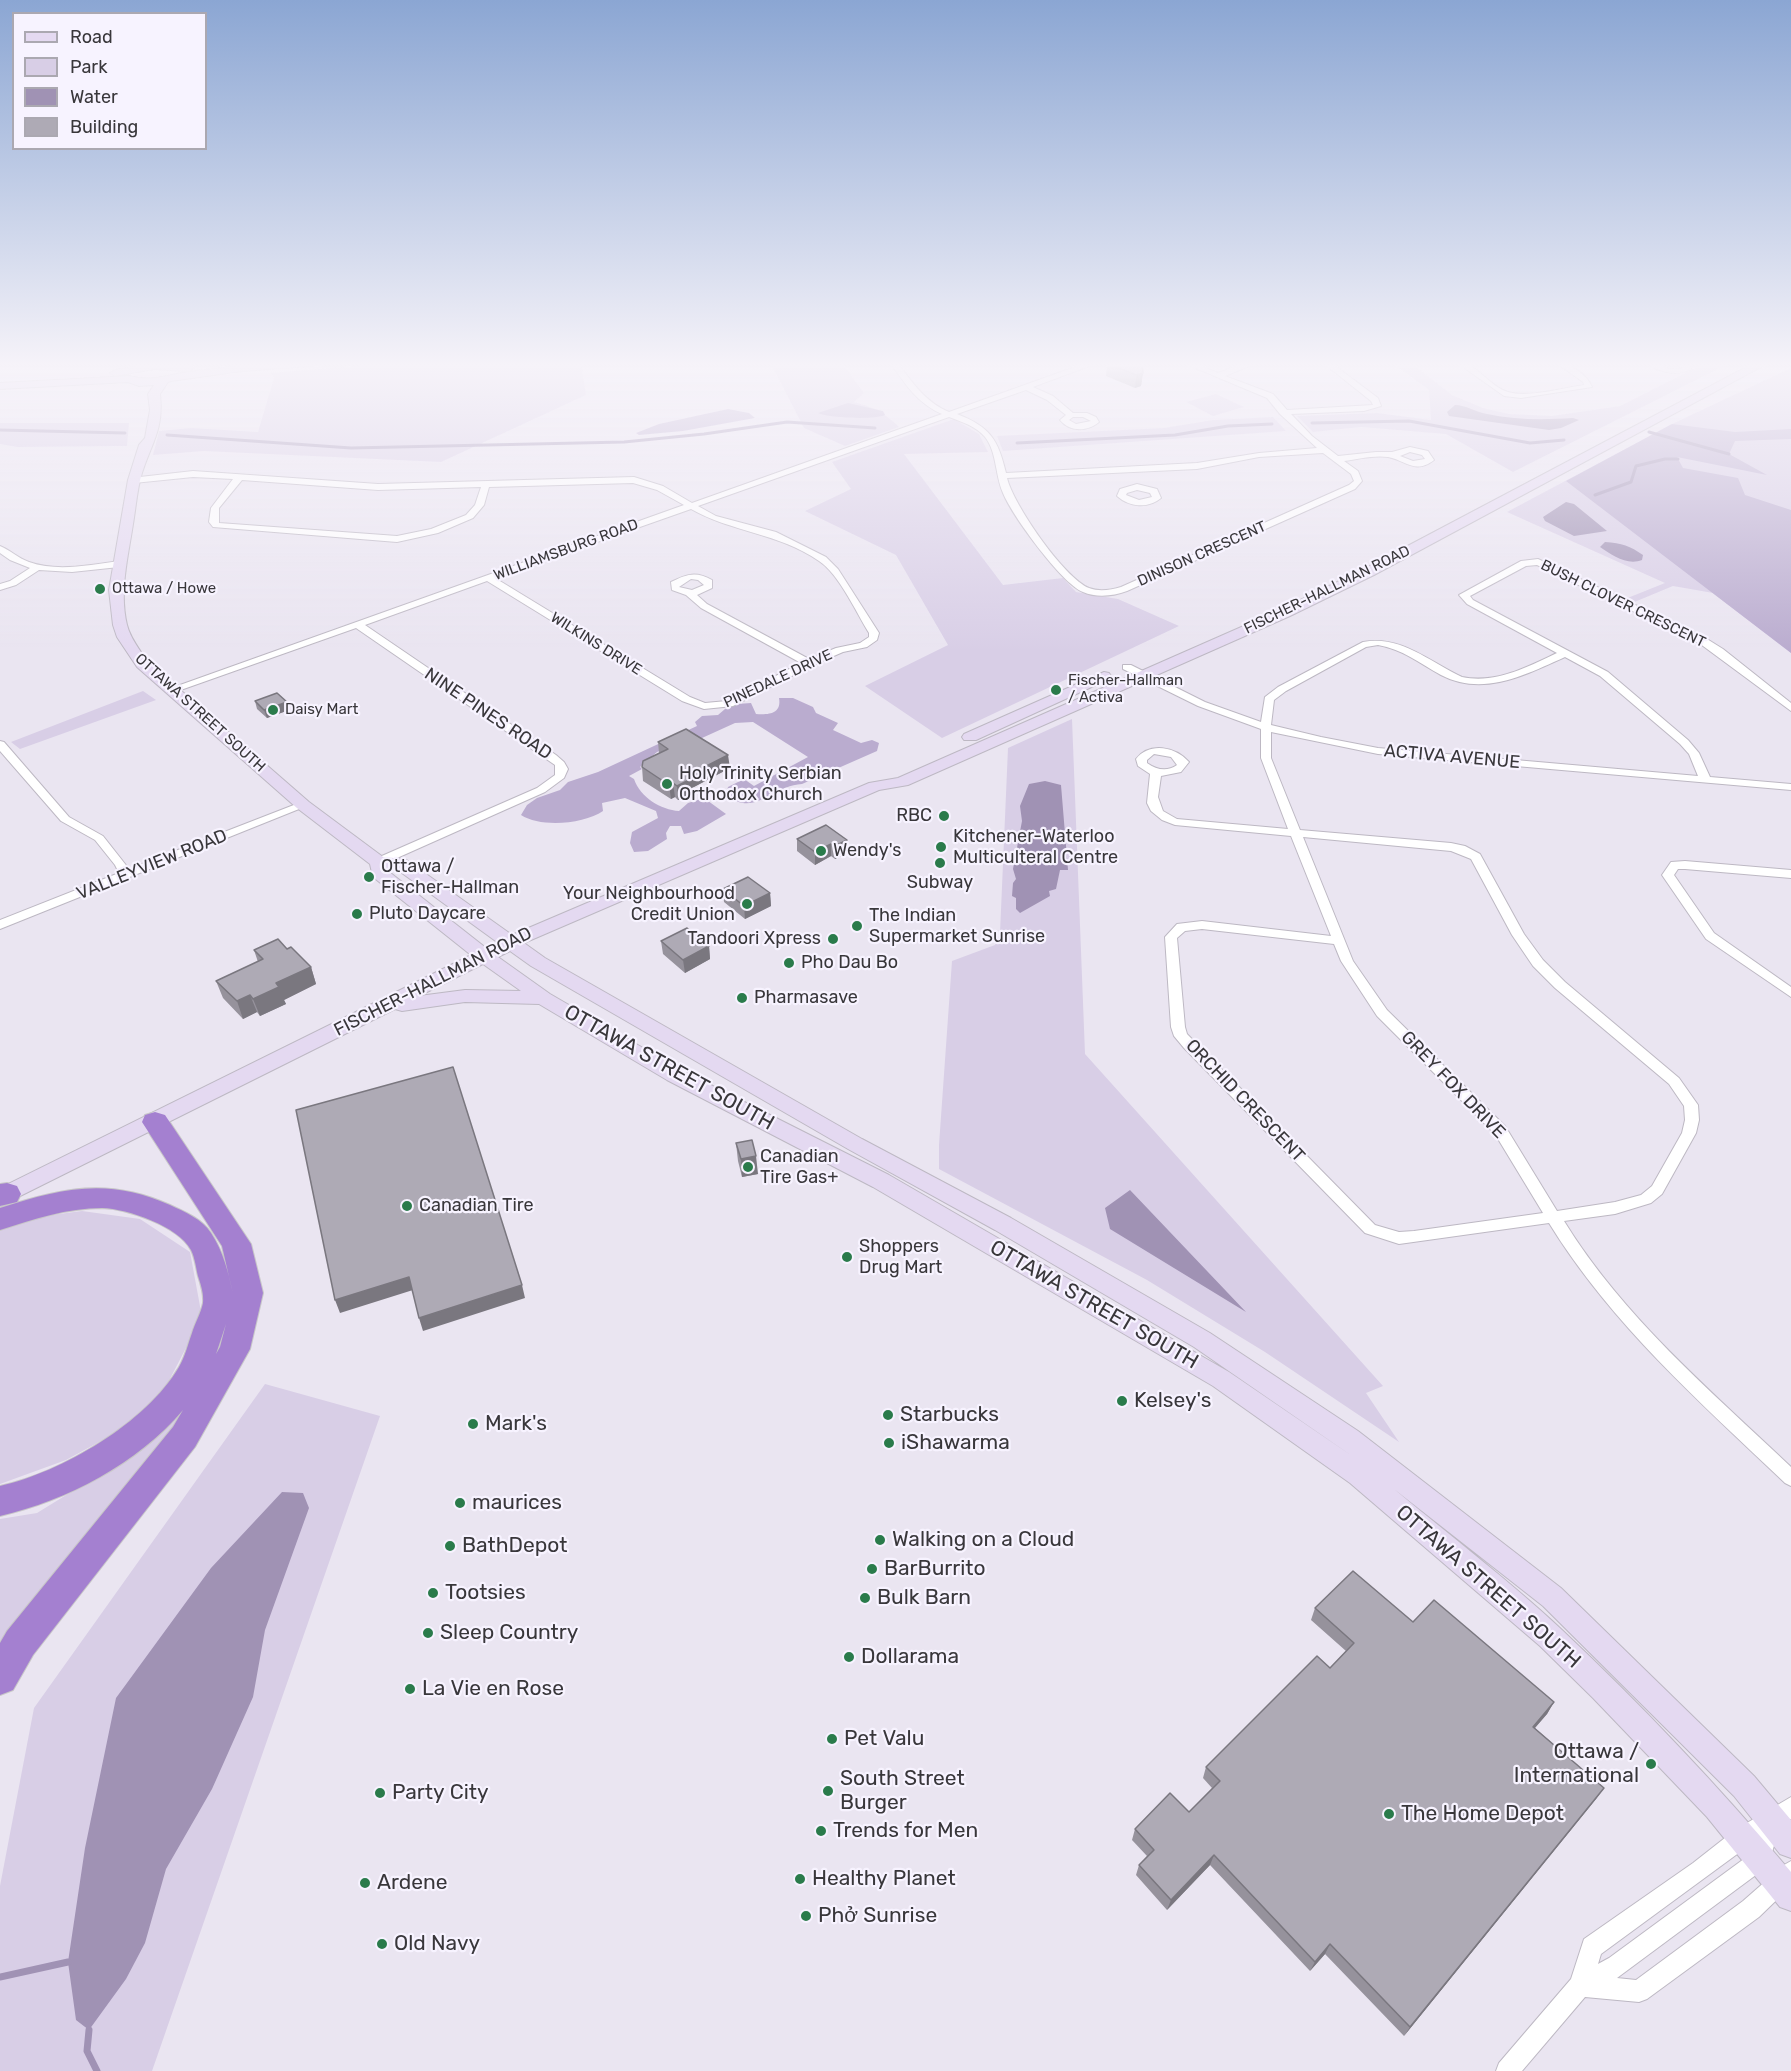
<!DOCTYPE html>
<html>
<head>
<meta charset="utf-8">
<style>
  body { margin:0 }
  #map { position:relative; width:1791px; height:2071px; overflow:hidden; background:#eae5f1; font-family:Rubik,sans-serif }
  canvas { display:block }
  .legend { position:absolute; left:12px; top:12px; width:195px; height:138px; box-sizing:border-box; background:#f7f3ff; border:2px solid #aba8b1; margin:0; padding:8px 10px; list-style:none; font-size:18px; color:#39373b }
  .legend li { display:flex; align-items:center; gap:12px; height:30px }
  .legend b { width:30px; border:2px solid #aba8b1 }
</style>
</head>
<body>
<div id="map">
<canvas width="1791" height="2071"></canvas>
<ul class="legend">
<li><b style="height:8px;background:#e4d9f1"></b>Road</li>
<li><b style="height:16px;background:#d8cee6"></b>Park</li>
<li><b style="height:16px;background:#a092b4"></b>Water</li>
<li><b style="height:16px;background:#aeaab5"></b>Building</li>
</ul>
</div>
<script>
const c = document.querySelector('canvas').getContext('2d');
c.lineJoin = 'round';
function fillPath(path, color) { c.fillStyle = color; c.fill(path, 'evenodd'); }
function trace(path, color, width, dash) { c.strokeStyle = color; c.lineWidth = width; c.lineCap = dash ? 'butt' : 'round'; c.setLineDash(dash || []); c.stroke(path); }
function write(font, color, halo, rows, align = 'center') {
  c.font = font + ' Rubik,sans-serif'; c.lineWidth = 4.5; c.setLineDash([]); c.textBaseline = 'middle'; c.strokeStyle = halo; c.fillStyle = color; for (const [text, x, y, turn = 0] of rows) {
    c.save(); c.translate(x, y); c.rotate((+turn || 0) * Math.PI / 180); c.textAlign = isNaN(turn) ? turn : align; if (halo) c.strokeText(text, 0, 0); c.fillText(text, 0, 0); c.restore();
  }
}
const green = new Path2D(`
  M405,362H581L586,395L441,462L204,451L153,455L159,431L191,428L258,432L274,378L271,373Z
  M770,362H841L864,393L854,402C873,407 885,413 899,427L845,446L804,428Z
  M1391,362H1410L1452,395L1483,408L1509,414L1552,416L1620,406L1707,362H1732L1513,472L1446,434L1361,427L1313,432L1297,416L1377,413L1431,420L1429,390Z
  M1791,368V653L1713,593L1673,586L1632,603L1625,599L1665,583L1507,512L1672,424Z
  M1216,394L1244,407L1213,416L1186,402Z
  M1273,417L1286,431L1003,451L997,436L1164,428L1213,420Z
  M954,419L979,434L988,452L904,454L1003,585L1063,578L1076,592L1118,599L1179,626L942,738L865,686L948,645L896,555L805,511L851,489L832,462Z
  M0,423H129L127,446L17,447L0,444Z
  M143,691L156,700L20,749L11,742Z
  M1072,719L1085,1054L1383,1386L1366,1393L1399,1442L1265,1352L1147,1280L939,1169V1145L952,961L995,945L1000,933L1008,748Z
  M82,1211L140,1219L190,1252L202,1317L160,1398L123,1429L66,1460L0,1484V1229L20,1219Z
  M265,1384L380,1416L152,2071H0V1886L34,1708Z
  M183,1414L0,1652V1519L37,1513L131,1455Z`);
const forest = new Path2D(`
  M848,403L883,411L885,415C874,420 828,418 818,413Z
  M728,409L749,413L755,418L683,431L639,435L636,433L659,424Z
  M1672,424L1735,432L1791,429V439L1735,441L1729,454L1767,475L1677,457L1683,468L1738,478L1745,495L1791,510V653L1566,481Z
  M779,698H793L813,707L816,713L838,723L833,730L861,743L872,740L879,743L877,751L802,784C770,786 754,819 726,794L728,787L744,779L754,786L808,757L753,722L735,723L691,743L682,742L657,752L640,767L642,769L629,776L634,779C640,797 661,810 679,811L688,803L704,798L726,814L697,831L684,834L681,826H670L666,833L667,839L648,851L634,852L630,843L632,832L658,818L656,811L625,798L602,803L603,811C584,824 541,828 521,815L527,805L537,798L560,790L568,782L598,772L697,726L695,722L702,716L718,715L725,709L737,704L751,703L756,714C768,715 782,714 779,698Z`);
const water = new Path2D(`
  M1455,405C1466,405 1475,412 1487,414C1516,420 1543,420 1573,418L1579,420L1561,428L1549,430L1449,416L1447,412Z
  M1566,502L1574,504L1607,531L1574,536L1545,521L1543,517Z
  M1605,542C1622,543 1630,546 1643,555L1642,560C1627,566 1612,555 1600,547Z
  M1045,781L1061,785L1068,870H1060L1056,889L1049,891L1050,896L1020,913L1016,909V898L1012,896L1013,883L1016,879L1013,869L1022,821L1020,806L1029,784Z
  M1130,1190L1246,1312L1110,1229L1105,1208Z
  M282,1492L303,1493L309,1508L265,1630L253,1697L212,1789L166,1869L145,1943L126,1979L89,2030L76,2020L68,1962L85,1848L116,1698L211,1568Z`);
const streamFar1 = new Path2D(`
  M1312,423L1409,421L1530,443L1564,440
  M0,430L125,433
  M1649,432L1729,454
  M167,435L351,448L624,442L704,434L787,422L875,428
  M1017,443L1175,435L1228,426L1272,424
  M1595,495L1631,482L1636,466L1665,459H1678`);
const stream = new Path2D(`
  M0,1977L68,1962
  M89,2030L87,2051L97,2071`);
const minor = new Path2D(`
  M890,362H897C912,382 925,402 949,412L1089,362H1100L1033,387L1053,396L1073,413H1087L1096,417L1099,422C1087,432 1070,432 1060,420L1066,415L1047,400L1026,390L957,414C990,427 998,439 1006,473L1197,463L1259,453L1317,448L1280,414L1267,398L1181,362H1192L1218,373L1248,362H1259L1225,376L1273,394L1287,410L1373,405L1371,401L1322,362H1330L1378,398L1381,406L1364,411L1291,414L1312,436L1338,456L1376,452H1392L1410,447L1428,451L1434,460C1415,475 1405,460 1388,457C1374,455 1358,459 1344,461L1358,471L1362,481L1355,489L1127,591C1113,596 1097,598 1083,592C1061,583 1012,515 1003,493C995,475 997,452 985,437C976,426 962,422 949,417L698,506L716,516L776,532L826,557L838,569L879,633L877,640L867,647L843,652L813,665L733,706L704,709L682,701L487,581L365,625L556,755L564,762L568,769L564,778L545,792L379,866L375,865L373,862L375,859L537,788L555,775V765L356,628L175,692L171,693L166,690L684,505L657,490L633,483L489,487L484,505L473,518L438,533L397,542L213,527L209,522L211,508L233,479L193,477L134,483L130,480L131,478L193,471L378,484L634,477L663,486L692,503L942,414C918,404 904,383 890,362ZM1073,417H1083L1091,421L1076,424L1069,420ZM1410,452L1422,455L1425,459L1413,461L1400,456ZM1323,453L1351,474L1354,481L1349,485L1121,587C1111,590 1099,592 1089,588C1064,578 1013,504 1007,478L1197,469L1259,457ZM242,480L378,490L481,487L475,505L466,515L431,529L397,536L219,523V508ZM691,509C731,532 779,533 819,561C839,574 856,612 869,633V637L860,643L836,648L809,659L707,604L697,595L712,588V580C696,571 687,574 671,582L672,590L686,595L701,608L801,663L727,701L705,703L690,697L495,578ZM691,579L698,580L704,585L692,590L679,587Z
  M1456,362C1477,362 1489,387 1508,392C1528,398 1563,388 1584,385L1583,382L1555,362C1568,362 1587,374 1592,387L1521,398L1504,396Z
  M1652,362H1660C1664,370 1675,370 1683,368L1679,362H1687L1691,369C1679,376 1666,373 1654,368Z
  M1137,484L1157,489L1161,498C1148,509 1129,507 1117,496L1120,489ZM1137,490L1150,493L1152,497L1139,500L1126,495L1127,493Z
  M0,546C10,550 18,558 29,562C57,572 90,565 119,561L124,564L119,567L72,572L39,570L16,585L0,590V584L10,581L30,568L10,560L0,553Z
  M1538,559L1707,639L1723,649L1791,703V711L1699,643L1537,565L1526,566L1470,596L1473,600L1608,672L1688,740L1699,753L1710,777L1791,784V790L1378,754L1271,732V758L1300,830L1451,843L1465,846L1480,854L1524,934L1543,960L1565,982L1679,1078L1698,1105L1699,1120L1696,1133L1662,1194L1651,1203L1615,1214L1564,1221C1623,1317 1710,1390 1791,1467V1486L1785,1483C1700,1402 1611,1324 1549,1223L1399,1244L1365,1233L1184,1048L1174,1036L1171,1027L1165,937L1177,924L1202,921L1331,936L1291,836L1175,825L1162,820L1151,811L1147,803L1150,774L1138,766L1136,759C1149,742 1175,746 1189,762L1181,772L1161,776L1158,797L1163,811L1177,819L1288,829L1261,758V729L1198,706L1123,669V665H1131L1205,702L1261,722L1265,697L1278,687L1363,642C1402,635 1429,662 1462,677C1496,684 1527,667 1557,653L1467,604L1459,595L1521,561ZM1378,645C1402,649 1419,663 1441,675C1483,697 1525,675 1565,657L1600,676L1680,744L1689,754L1698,776L1378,748L1321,737L1271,725L1274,700L1286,691L1366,647ZM1154,754L1171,757L1177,765C1167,772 1157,770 1147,763V760ZM1303,837L1451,851L1471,859L1512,935L1533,966L1555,988L1669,1084L1684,1106L1685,1120L1682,1133L1652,1186L1641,1195L1615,1202L1557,1211L1505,1126L1387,1010L1353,961ZM1202,929L1334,944L1341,961L1377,1016L1495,1134L1543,1213L1414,1231L1399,1232L1375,1225L1187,1034L1185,1027L1177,938L1185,931Z
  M0,741L4,742L69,817L103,836L129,869L299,803H307L309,805L0,929V920L119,873L115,865L95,840L61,821L0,751Z
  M1685,861L1791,870V878L1685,869H1678L1674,875L1714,933L1791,987V997L1706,939L1662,875L1671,862Z
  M1791,1797V1819L1780,1825L1768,1866L1617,1978L1636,1980L1743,1901L1784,1865L1791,1861V1886L1759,1917L1647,1999L1639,2002L1585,1997L1522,2071H1496L1499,2063L1571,1979L1584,1939L1693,1863L1735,1830ZM1755,1841L1752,1853L1609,1958L1598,1964L1601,1954Z`);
const secondary = new Path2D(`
  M273,362H327L322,365L242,371L171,381L168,382L160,394C164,429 152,442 142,473C137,489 136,507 133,524C128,557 119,591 127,625C130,638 140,650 147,661L309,802L383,857L405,859L512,935L869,783L898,778L1280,610L1364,569L1756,362H1770L1374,575L1290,616L908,785L879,790L524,943L545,958L862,1139L1011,1218L1210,1333L1358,1431L1561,1588L1754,1776L1791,1820V1858L1780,1854L1734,1796L1543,1606L1394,1489C1450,1536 1509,1580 1562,1630C1643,1706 1719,1787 1791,1872V1911L1780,1907L1707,1817L1593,1698L1540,1646L1350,1483L1213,1386L873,1187L667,1080L539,1004L465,1002L402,1011L395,1009L0,1206V1188L471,955L373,877L370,864L297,808L137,667L117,637L113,625L109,590L128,480L139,445L145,438L150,410L148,394L154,385L139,386L128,382L0,389V383L129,376C152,382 166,375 189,372C217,368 245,365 273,362ZM388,868H395L497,942L486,948L388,871ZM510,951L531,966L848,1149L995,1230L1194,1347L1355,1458L1229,1372L889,1175L681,1070L550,994L498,957ZM483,964L521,991L465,990L419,996Z
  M154,363L189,365L194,368L189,371L154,369L115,376L110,373L115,370Z
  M1104,672L1109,673L1111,676L1109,679L976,740H964L962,737L964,734Z`);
const motorway = new Path2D(`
  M155,1112L165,1115L251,1244L263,1293L250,1349L195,1447L33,1655L13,1690L0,1695V1643L7,1631L173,1427L183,1410C137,1464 68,1500 0,1516V1486C62,1472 146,1423 179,1367C185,1357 188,1344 192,1333C195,1323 201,1313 203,1303C204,1294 201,1285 198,1276C196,1268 195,1258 191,1250C178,1226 128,1209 102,1208C67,1208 34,1219 0,1230V1208C61,1188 109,1177 170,1205C185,1212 202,1219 211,1233C223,1251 229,1274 233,1294L222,1246L142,1122L145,1115ZM226,1324L220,1347L216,1354Z
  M7,1183L17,1186L21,1194L17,1202L0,1206V1184Z`);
const wall = new Path2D(`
  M1107,363L1143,373L1141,386L1135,388L1106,376Z
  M255,701L289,710L267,718L257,709Z
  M658,742L730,768L692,788V793L678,800L675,797L671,799L643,781L642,767L659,753Z
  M797,839L847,840V853L835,859L831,856L815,865L797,851Z
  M723,889L770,893L771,906L745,919L724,902Z
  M661,941L709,946L710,959L685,973L663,954Z
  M287,949L311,967L316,984L284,1000L286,1004L260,1016L257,1012L243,1019L223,998L216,981L258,962L254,950Z
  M736,1143L758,1174L742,1177L738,1161Z
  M1315,1608L1413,1622L1554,1702L1547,1714L1535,1728L1604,1788L1404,2036L1325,1954L1310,1971L1210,1865L1167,1910L1136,1875L1139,1865L1147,1856L1132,1840L1135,1829L1189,1812L1212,1788L1203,1778L1206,1767L1330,1668L1346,1651L1311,1620Z`);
const shadedWall = new Path2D(`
  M1143,373L1141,386L1135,388L1136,375Z
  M287,702L289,710L267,718L264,710Z
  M728,755L730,768L692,788V793L678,800L677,786L687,776Z
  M673,783L675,797L671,799L669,785Z
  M847,840V853L835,859V846Z
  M831,844V856L815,865V852Z
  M770,893L771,906L745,919L744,906Z
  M709,946L710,959L685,973L683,960Z
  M311,967L316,984L284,1000L286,1004L260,1016L253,999L276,983Z
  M250,995L257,1012L243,1019L237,1001Z
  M756,1156L758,1174L742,1177L741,1159Z
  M409,1277L413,1290L340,1313L335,1300Z
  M522,1285L525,1298L423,1331L419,1318Z
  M1554,1702L1547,1714L1526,1738L1533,1727Z
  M1604,1788L1596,1799L1404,2036L1410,2027Z
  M1214,1855L1210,1865L1167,1910L1171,1900Z
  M1330,1944L1325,1954L1310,1971L1315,1962Z`);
const building = new Path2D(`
  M1108,362H1142L1143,373L1136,375L1107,363Z
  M277,693L287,702L264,710L255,701Z
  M686,729L728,755L687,776L691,779L677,786L673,783L669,785L642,767L643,761L668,749L658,742Z
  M826,825L847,840L835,846L831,844L815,852L797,839Z
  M748,877L770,893L744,906L723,889Z
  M687,928L709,946L683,960L661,941Z
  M278,939L287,949L291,947L311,967L276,983L279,987L253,999L250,995L237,1001L216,981L263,959L254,950Z
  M453,1067L522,1285L419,1318L409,1277L335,1300L296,1110Z
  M752,1140L756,1156L741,1159L736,1143Z
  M1353,1571L1413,1622L1434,1600L1554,1702L1533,1727L1604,1788L1410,2027L1330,1944L1315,1962L1214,1855L1171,1900L1139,1865L1154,1850L1135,1829L1170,1793L1189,1812L1220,1781L1206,1767L1317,1656L1330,1668L1354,1643L1315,1608Z`);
const markers = [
  [100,589,6,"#2a7b4b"],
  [1056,690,6,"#2a7b4b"],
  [273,710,6,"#2a7b4b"],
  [667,784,6,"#2a7b4b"],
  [944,816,6,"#2a7b4b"],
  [941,847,6,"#2a7b4b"],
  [821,851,6,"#2a7b4b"],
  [940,863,6,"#2a7b4b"],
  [369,877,6,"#2a7b4b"],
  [747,904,6,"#2a7b4b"],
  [357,914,6,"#2a7b4b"],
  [857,926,6,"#2a7b4b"],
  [833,939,6,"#2a7b4b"],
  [789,963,6,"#2a7b4b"],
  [742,998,6,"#2a7b4b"],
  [748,1167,6,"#2a7b4b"],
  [407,1206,6,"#2a7b4b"],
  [847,1257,6,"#2a7b4b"],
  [1122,1401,6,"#2a7b4b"],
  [888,1415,6,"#2a7b4b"],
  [473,1424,6,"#2a7b4b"],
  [889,1443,6,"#2a7b4b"],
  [460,1503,6,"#2a7b4b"],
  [880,1540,6,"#2a7b4b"],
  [450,1546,6,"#2a7b4b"],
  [872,1569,6,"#2a7b4b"],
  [433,1593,6,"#2a7b4b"],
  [865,1598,6,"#2a7b4b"],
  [428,1633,6,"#2a7b4b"],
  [849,1657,6,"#2a7b4b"],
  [410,1689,6,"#2a7b4b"],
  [832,1739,6,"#2a7b4b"],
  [1651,1764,6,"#2a7b4b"],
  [828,1791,6,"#2a7b4b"],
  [380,1793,6,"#2a7b4b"],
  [1389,1814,6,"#2a7b4b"],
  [821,1831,6,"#2a7b4b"],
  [800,1879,6,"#2a7b4b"],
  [365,1883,6,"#2a7b4b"],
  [806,1916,6,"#2a7b4b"],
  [382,1944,6,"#2a7b4b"]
];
const farStreetnames = [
  ["WILLIAMSBURG ROAD",566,550,-20],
  ["DINISON CRESCENT",1202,554,-24],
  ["FISCHER-HALLMAN ROAD",1327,590,-26],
  ["BUSH CLOVER CRESCENT",1623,604,26],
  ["WILKINS DRIVE",596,644,32],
  ["PINEDALE DRIVE",778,679,-25],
  ["OTTAWA STREET SOUTH",200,713,42]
];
const farPoinames = [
  ["Ottawa / Howe",112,589],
  ["Fischer-Hallman",1068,681],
  ["/ Activa",1068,698],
  ["Daisy Mart",285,710]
];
const streetNames = [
  ["NINE PINES ROAD",488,714,34],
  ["ACTIVA AVENUE",1452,757,5],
  ["VALLEYVIEW ROAD",152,865,-22],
  ["FISCHER-HALLMAN ROAD",433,982,-27],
  ["GREY FOX DRIVE",1453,1085,46],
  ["ORCHID CRESCENT",1245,1101,46]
];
const poiNames = [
  ["Holy Trinity Serbian",679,774],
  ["Orthodox Church",679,795],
  ["RBC",932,816,"right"],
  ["Kitchener-Waterloo",953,837],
  ["Multiculteral Centre",953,858],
  ["Wendy's",833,851],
  ["Ottawa /",381,867],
  ["Fischer-Hallman",381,888],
  ["Subway",940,883,"center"],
  ["Your Neighbourhood",735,894,"right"],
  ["Credit Union",735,915,"right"],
  ["Pluto Daycare",369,914],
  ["The Indian",869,916],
  ["Supermarket Sunrise",869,937],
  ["Tandoori Xpress",821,939,"right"],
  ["Pho Dau Bo",801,963],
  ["Pharmasave",754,998],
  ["Canadian",760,1157],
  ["Tire Gas+",760,1178],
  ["Canadian Tire",419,1206],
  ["Shoppers",859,1247],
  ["Drug Mart",859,1268]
];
const nearStreetnames = [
  ["OTTAWA STREET SOUTH",669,1068,29],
  ["OTTAWA STREET SOUTH",1094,1305,30],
  ["OTTAWA STREET SOUTH",1488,1587,41]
];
const nearPoinames = [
  ["Kelsey's",1134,1401],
  ["Starbucks",900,1415],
  ["Mark's",485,1424],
  ["iShawarma",901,1443],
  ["maurices",472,1503],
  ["Walking on a Cloud",892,1540],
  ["BathDepot",462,1546],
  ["BarBurrito",884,1569],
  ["Tootsies",445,1593],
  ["Bulk Barn",877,1598],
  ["Sleep Country",440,1633],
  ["Dollarama",861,1657],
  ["La Vie en Rose",422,1689],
  ["Pet Valu",844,1739],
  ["Ottawa /",1639,1752,"right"],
  ["International",1639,1776,"right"],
  ["South Street",840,1779],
  ["Burger",840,1803],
  ["Party City",392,1793],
  ["The Home Depot",1401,1814],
  ["Trends for Men",833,1831],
  ["Healthy Planet",812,1879],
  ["Ardene",377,1883],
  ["Phở Sunrise",818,1916],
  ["Old Navy",394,1944]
];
fillPath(green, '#d8cee6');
fillPath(forest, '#baaccf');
fillPath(water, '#a092b4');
trace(streamFar1, '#a092b4', 3);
trace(stream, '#a092b4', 7);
trace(minor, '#bdb8c3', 2);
trace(secondary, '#bdb8c3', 2);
trace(motorway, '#c8c7c8', 2);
fillPath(minor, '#fff');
fillPath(secondary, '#e4d9f1');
fillPath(motorway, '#a480d0');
fillPath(wall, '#96929c');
fillPath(shadedWall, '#7a777f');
fillPath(building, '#aeaab5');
trace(building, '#7a777f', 1.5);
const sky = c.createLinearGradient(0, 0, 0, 652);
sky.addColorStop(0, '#8ba6d3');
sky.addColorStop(0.56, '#f6f3f9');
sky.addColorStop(1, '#f6f3f900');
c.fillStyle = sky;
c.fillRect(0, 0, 1791, 652);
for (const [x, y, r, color] of markers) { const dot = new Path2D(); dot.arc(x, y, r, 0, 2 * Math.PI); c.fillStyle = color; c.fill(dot); trace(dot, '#f7f3ff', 2); }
write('15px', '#39373b', '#f7f3ff', farStreetnames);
write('15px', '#39373b', '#f7f3ff', farPoinames, 'left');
write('18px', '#39373b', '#f7f3ff', streetNames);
write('18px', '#39373b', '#f7f3ff', poiNames, 'left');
write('21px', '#39373b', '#f7f3ff', nearStreetnames);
write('21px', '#39373b', '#f7f3ff', nearPoinames, 'left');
</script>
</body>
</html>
